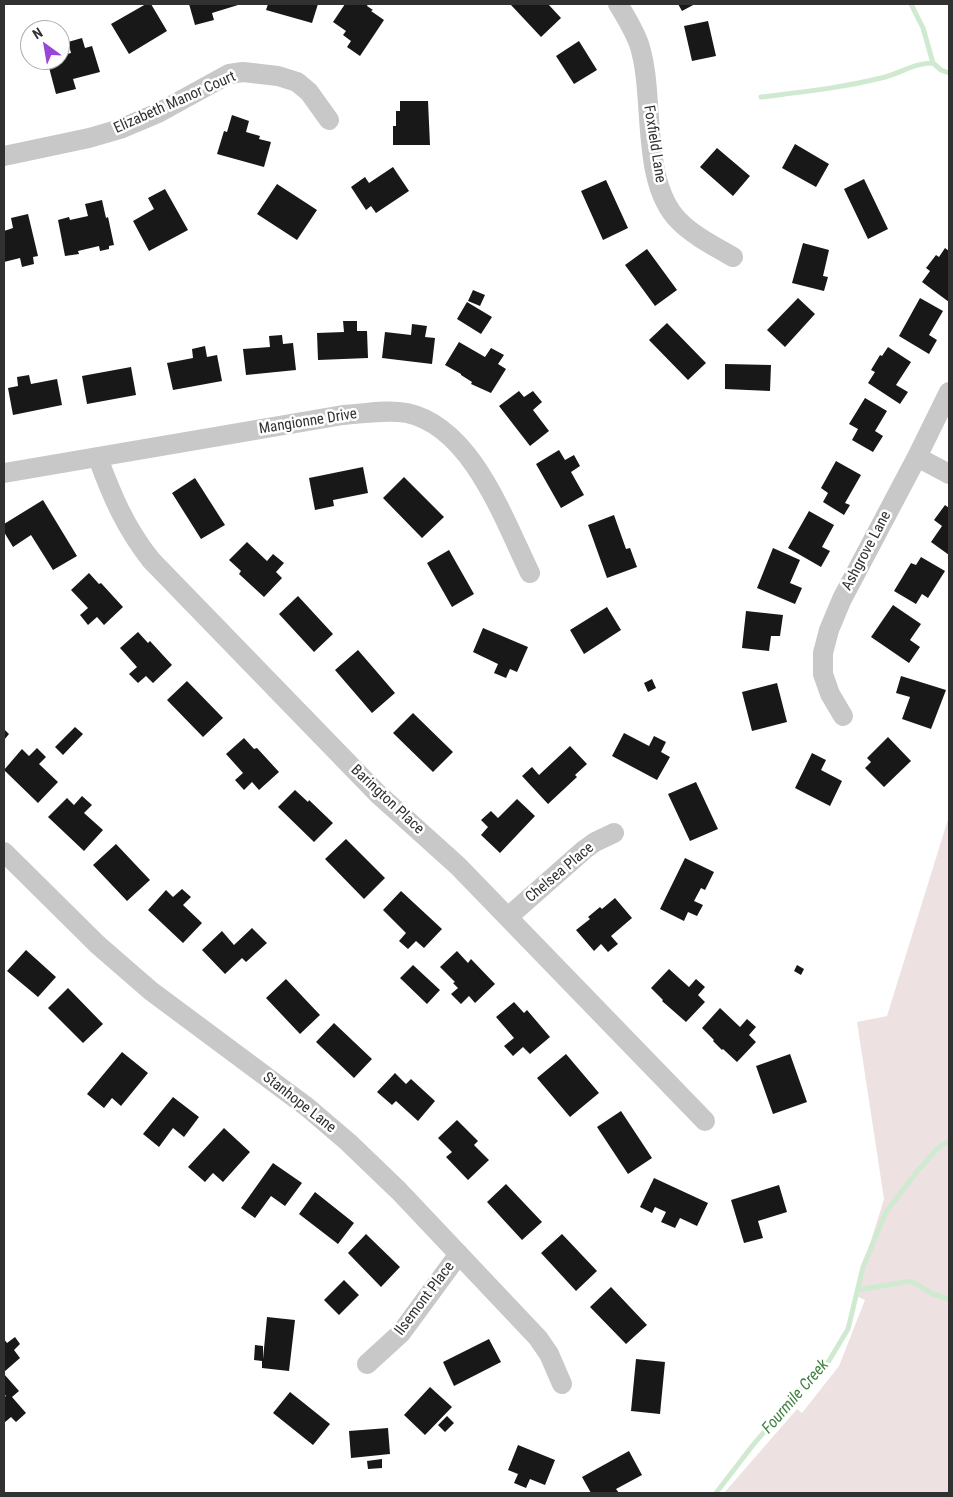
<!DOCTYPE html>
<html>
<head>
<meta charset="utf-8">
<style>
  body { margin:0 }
  #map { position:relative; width:953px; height:1497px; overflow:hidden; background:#fff; font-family:"Roboto Condensed",sans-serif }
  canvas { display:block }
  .frame { position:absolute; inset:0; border:5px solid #313131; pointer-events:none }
  .north { position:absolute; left:20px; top:20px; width:50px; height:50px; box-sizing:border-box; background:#fff; border:1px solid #adadad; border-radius:50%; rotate:328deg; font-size:14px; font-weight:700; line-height:20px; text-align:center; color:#313131 }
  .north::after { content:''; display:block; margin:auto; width:18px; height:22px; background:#9945d7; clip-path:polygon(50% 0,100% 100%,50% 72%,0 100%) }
</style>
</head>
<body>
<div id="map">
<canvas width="953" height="1497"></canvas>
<div class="frame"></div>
<div class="north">N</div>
</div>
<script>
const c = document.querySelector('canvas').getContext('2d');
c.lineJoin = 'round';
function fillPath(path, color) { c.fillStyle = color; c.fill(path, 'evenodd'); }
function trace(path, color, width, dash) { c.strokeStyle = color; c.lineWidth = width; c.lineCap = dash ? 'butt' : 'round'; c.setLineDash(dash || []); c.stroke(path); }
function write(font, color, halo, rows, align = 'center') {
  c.font = font + ' "Roboto Condensed",sans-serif'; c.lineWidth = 5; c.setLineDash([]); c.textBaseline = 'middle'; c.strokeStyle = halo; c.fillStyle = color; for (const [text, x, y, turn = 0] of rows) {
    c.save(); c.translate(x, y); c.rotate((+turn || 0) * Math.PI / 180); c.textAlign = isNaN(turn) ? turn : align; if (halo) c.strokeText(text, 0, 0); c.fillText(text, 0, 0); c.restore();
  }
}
const green = new Path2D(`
  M949,816V1493H724L797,1409L802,1413L839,1366L865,1300L854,1295L884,1199L857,1022L887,1016Z`);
const stream = new Path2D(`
  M911,4L923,28L933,63L941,70L949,73
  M761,97C801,92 841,88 881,78C900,74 913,63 933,63
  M858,1290L911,1281L933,1294L949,1299
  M716,1493L753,1445L799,1391L827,1364L848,1329L863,1267L886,1212L915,1174L937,1149L949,1141`);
const building = new Path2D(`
  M146,4H151L167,31L129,54L111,24Z
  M189,4H237L238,5L212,13L214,20L195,25Z
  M268,4H318L312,23L266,10Z
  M345,4H368L367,6L373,10L371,11L384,20L360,56L347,47L351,41L343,35L346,31L333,22Z
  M513,4H548L561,18L541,37L511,5Z
  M678,4H695L682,11Z
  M708,21L716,56L692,61L684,26Z
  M82,38L85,48L92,46L100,72L73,79L76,89L56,94L47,60H60V56L71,53L68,42Z
  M579,41L597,70L574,84L556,56Z
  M400,101H428L430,145H393V126H396V111H400Z
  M232,115L249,121L246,132L260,136L259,139L271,142L264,167L217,154L224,131L227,132Z
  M795,144L829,164L816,187L782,168Z
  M717,148L750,176L733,196L700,167Z
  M393,167L409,191L376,213L371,206L366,210L351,187L365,177L369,183Z
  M864,179L888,229L868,239L844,189Z
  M606,180L628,228L603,240L581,191Z
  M277,184L317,210L297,240L257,214Z
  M165,189L188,230L149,251L133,221L154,209L148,198Z
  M102,200L106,218L108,217L114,245L109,246V249L100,251L99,246L78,251L79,254L65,256L58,220L69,217L70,220L88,216L85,204Z
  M28,214L38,256L33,257L34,264L22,267L20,258L4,262V231L13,228L11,218Z
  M803,243L829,250L823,276L828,277L824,291L792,283Z
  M945,248L949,251V302L922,282L930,271L926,268L936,255L939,257Z
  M647,249L677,290L655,306L625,265Z
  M473,290L485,295L480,306L468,301Z
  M798,298L815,314L785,347L767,330Z
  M920,298L943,311L929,335L937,340L929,354L899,336Z
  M467,302L492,317L481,334L457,319Z
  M343,321H357V331H367L368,358L318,360L317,333L344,332Z
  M667,323L706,363L688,380L649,340Z
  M412,324L427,326L425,337L435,338L432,364L382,358L385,332L411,335Z
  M282,335L283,344L293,343L296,370L246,375L243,349L270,347L269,336Z
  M459,342L485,357L491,348L504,355L498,364L506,369L491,393L471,384L472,382L461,375V374L445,365Z
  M205,346L207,357L217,355L222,381L173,390L167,363L193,358L192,349Z
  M888,347L911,362L896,385L908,392L900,404L868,383L875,372L871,370L880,355L882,356Z
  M725,364L771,365L770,391L725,389Z
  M131,367L136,395L87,404L82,376Z
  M29,375L31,384L57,379L62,405L13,415L8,388L18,386L17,377Z
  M519,391L524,397L533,391L542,402L533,410L549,431L530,446L499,406Z
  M865,398L887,411L875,431L883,436L873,452L852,440L858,429L849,424Z
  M559,450L565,460L574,455L580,466L571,472L584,495L561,508L536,464Z
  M836,461L861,475L845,503L850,505L844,515L823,502L828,493L821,488Z
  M363,467L368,493L333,500L334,506L315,510L309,478Z
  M404,477L444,517L422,538L383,498Z
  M195,478L225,525L201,539L172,493Z
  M43,500L77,556L53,570L31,535L13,547L4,532V524Z
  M945,505L949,508V555L931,542L942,526L934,520Z
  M809,511L834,525L822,547L830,551L821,567L788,548Z
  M614,515L626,549L630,548L637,567L607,578L588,525Z
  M247,542L267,561L273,554L284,563L276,572L282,578L264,597L239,574L241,571L229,560Z
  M773,548L800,560L790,583L802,588L795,604L757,588Z
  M449,550L474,594L452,607L427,563Z
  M921,557L945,571L928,598L922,594L916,604L894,591L911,563L916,565Z
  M89,573L99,584L101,583L123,607L104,625L97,617L88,625L80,615L88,608L71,590Z
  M298,596L333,634L314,652L279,614Z
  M893,605L921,624L910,640L920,647L909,663L871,637Z
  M607,607L621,630L584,654L570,630Z
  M746,611L783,615L780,636H771L769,651L742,648Z
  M483,628L528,647L517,672L510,669L506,678L494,673L498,664L473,652Z
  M138,632L148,643L150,641L172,665L153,683L146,676L138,683L129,674L137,667L120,648Z
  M358,650L395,693L372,713L335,670Z
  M901,676L946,690L931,729L902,719L910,697L896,693Z
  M652,679L656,688L648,692L644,683Z
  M187,681L223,718L203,737L167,700Z
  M777,683L787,722L752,731L742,692Z
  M413,713L453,752L433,772L393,733Z
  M75,727L83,734L63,755L55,747Z
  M4,729L9,734L4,740Z
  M624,733L649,746L654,736L666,742L661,752L670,757L657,780L612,756Z
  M888,737L911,761L884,787L865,768L871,762L867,758Z
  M244,738L254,749L257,748L279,772L259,790L252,782L244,790L235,780L243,773L226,754Z
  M570,746L587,764L575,775L577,777L548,804L522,776L532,767L539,775Z
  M37,748L46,757L39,764L58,782L38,803L4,770L22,749L29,756Z
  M812,753L826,760L821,770L842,781L830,806L795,788Z
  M696,782L718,829L690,841L668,794Z
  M295,790L308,802L309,800L333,823L314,842L278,807Z
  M82,796L92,805L84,813L103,830L84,851L48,817L67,798L74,805Z
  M517,799L535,816L500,853L481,835L488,827L481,820L491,811L498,818Z
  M346,839L385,878L364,899L325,859Z
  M116,844L150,880L127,901L93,865Z
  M685,858L714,872L705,890L701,888L694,901L703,905L697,916L688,912L684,921L660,909Z
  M182,889L191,897L183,905L202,923L183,943L148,910L166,890L173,897Z
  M401,891L442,929L424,948L416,941L408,949L399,941L406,933L383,910Z
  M615,898L632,918L611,936L618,944L608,952L601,944L594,951L576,930L590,919L588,917L600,907L602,909Z
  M252,928L267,943L246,962L242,958L225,974L202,950L222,931L234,945Z
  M26,950L56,977L38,997L7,971Z
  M457,951L468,963L471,959L495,984L475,1003L469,996L461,1004L451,994L458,988L453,983L455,982L440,967Z
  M413,965L440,990L427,1004L400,978Z
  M797,965L804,969L801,975L794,971Z
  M669,969L689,987L696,979L705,987L698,995L705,1002L686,1022L662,1001L663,1000L651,988Z
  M286,979L320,1015L300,1034L266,998Z
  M68,988L103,1024L83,1043L48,1008Z
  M514,1002L524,1013L527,1010L550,1037L530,1054L523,1047L513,1056L504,1046L514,1038L496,1017Z
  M720,1008L740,1027L747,1019L756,1027L749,1035L756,1042L737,1062L723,1049L722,1050L713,1041L714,1040L702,1028Z
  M334,1023L372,1059L354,1078L316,1042Z
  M122,1052L148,1073L121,1106L112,1098L104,1108L87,1094Z
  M566,1054L599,1093L570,1117L537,1078Z
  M790,1054L807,1102L773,1114L756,1066Z
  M395,1073L406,1084L411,1079L435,1101L418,1121L396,1101L392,1105L377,1092Z
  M173,1097L199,1117L184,1137L173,1128L159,1147L143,1134Z
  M621,1111L652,1158L628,1174L597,1127Z
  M457,1120L478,1141L474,1145L489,1160L468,1180L446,1157L452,1152L438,1138Z
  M224,1128L250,1152L223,1182L213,1173L205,1182L188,1167Z
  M273,1163L302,1183L285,1206L271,1196L255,1218L241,1208Z
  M654,1178L708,1203L697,1226L680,1218L675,1228L661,1222L666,1212L655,1207L652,1213L640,1207Z
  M506,1184L542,1222L522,1240L487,1202Z
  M779,1185L787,1212L758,1221L763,1238L744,1243L731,1200Z
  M315,1192L354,1223L338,1244L299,1214Z
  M366,1234L400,1267L381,1287L348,1253Z
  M562,1234L597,1271L576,1291L541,1253Z
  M344,1280L359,1295L339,1315L324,1300Z
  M611,1287L647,1325L626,1344L590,1307Z
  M267,1317L295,1320L289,1371L262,1368V1361L254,1360L255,1345L263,1346V1359Z
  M15,1337L20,1344L14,1350L20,1358L4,1372V1339L7,1343Z
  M489,1339L501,1362L454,1386L443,1362Z
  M636,1359L665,1362L660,1414L631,1411Z
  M4,1374L19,1391L12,1397L26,1413L16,1422L11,1417L4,1423V1397L6,1396L4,1394Z
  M430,1387L452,1407L425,1435L404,1415Z
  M290,1392L330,1424L313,1445L273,1413Z
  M447,1416L454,1423L445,1432L438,1425Z
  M388,1428L390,1454L351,1458L349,1431Z
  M518,1445L555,1460L545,1485L530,1479L526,1488L514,1483L518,1474L508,1470Z
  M629,1451L642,1475L616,1489L619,1493H591L582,1477Z
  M382,1459V1468L368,1469L367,1461Z`);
const minor = new Path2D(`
  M618,4C626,17 634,30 639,44C656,95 639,181 679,221C694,236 714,246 733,257
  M4,156L89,138L120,129L158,113L229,74L243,72L278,76L297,82L309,92L329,120
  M917,457L949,474
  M98,458C112,496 125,527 151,560L378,794L458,866L705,1121
  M4,473L343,415C363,414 386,409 407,413C472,427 504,520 530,573
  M843,716L830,694L823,674V653L829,630L842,599L917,457L949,392
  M4,852L98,945L151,991L307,1107L348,1142L399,1191L538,1338L549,1354L562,1384
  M508,917L584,850L595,842L614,833
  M367,1364L401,1333L459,1254`);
const streetNames = [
  ["Elizabeth Manor Court",175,103,-24],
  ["Foxfield Lane",654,144,81],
  ["Mangionne Drive",308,422,-9],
  ["Ashgrove Lane",867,551,-62],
  ["Barington Place",387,800,43],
  ["Chelsea Place",560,873,-40],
  ["Stanhope Lane",299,1103,38],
  ["Ilsemont Place",425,1299,-53]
];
const waterNames = [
  ["Fourmile Creek",796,1397,-49]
];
fillPath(green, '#ede2e1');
trace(stream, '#cfead0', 5);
fillPath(building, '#181818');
trace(minor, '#c8c8c8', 20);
write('15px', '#313131', '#fff', streetNames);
write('italic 16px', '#408142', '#fff', waterNames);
</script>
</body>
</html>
